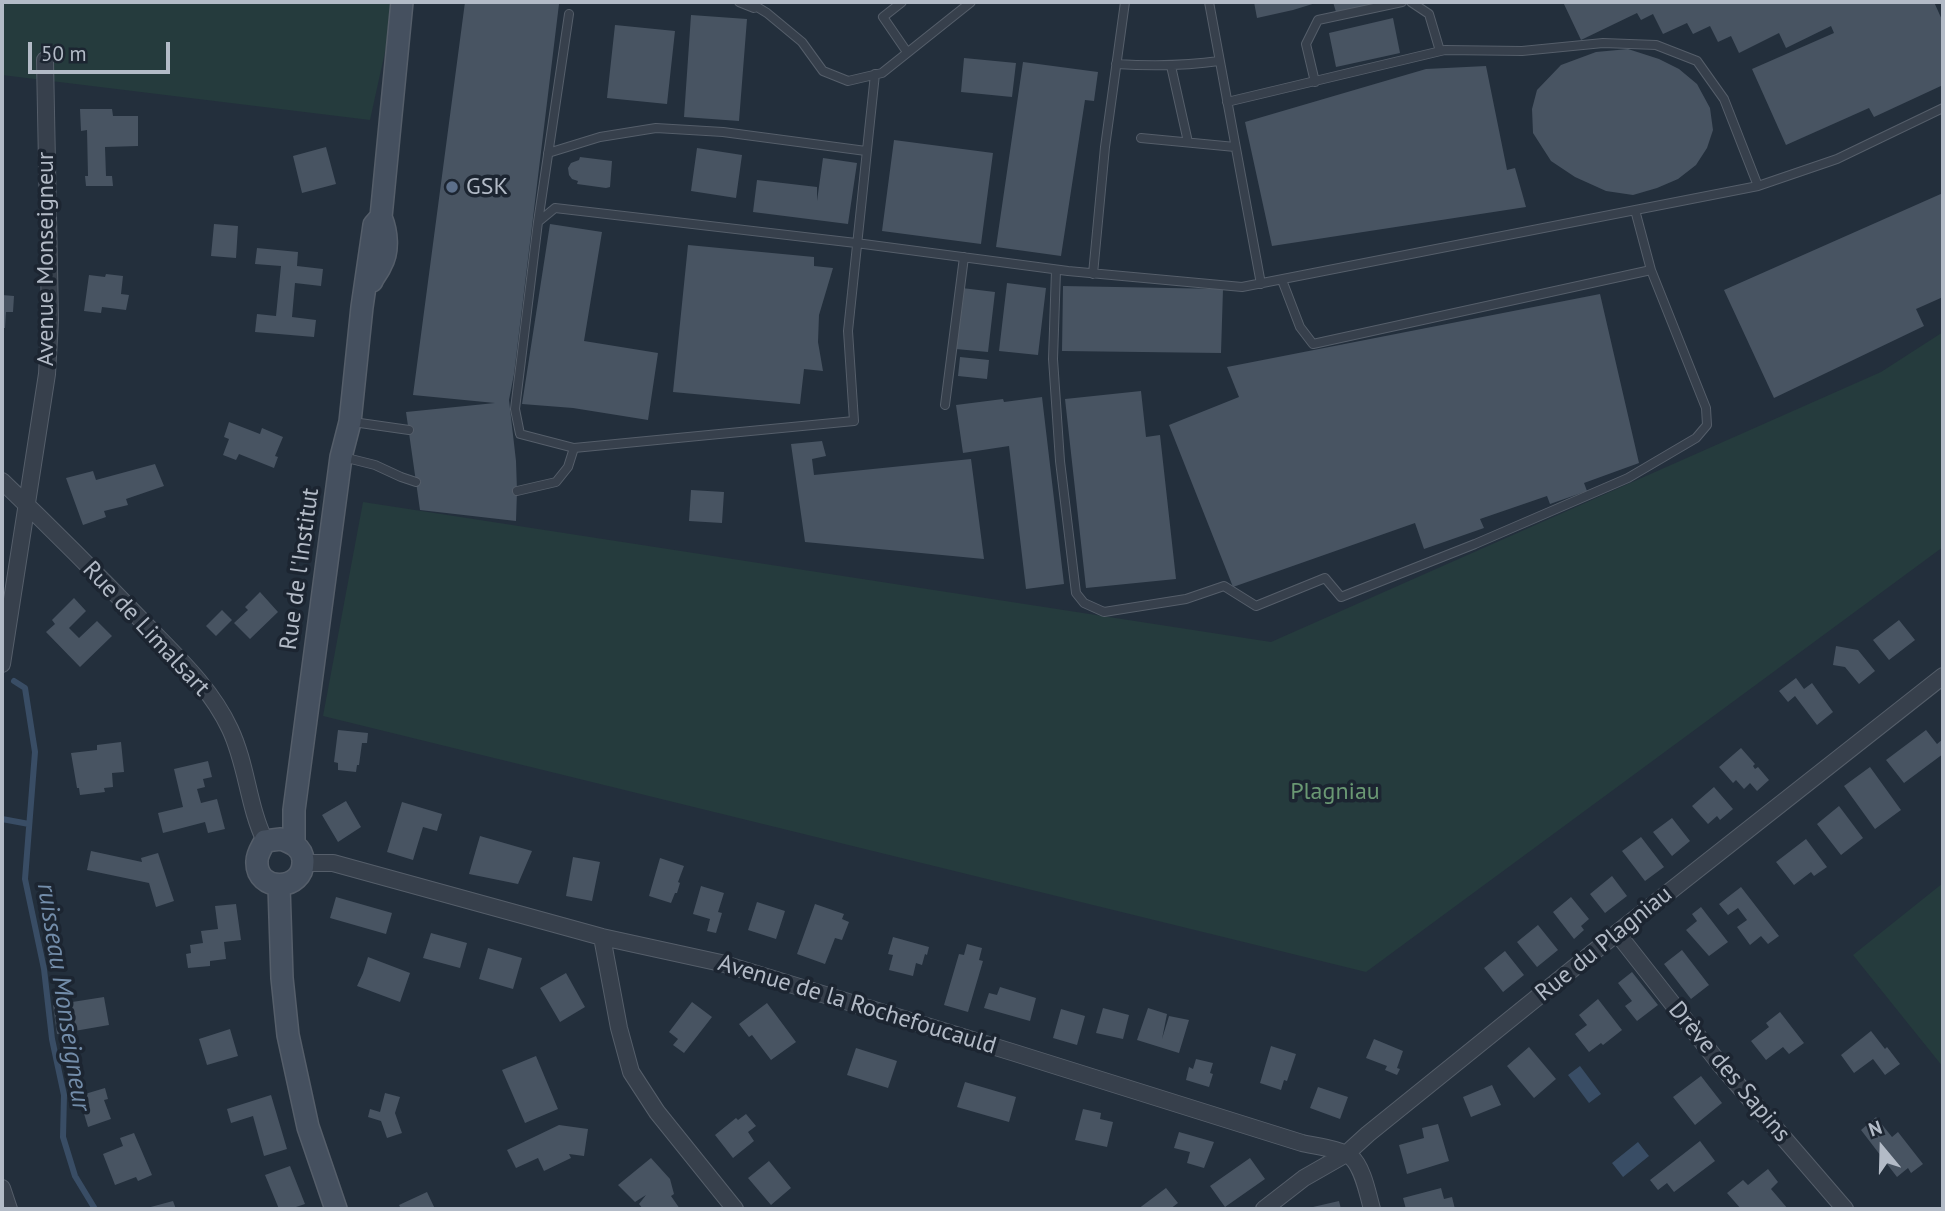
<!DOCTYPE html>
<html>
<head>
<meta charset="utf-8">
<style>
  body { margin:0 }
  #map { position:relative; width:1945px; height:1211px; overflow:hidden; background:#232f3c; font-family:"PT Sans",sans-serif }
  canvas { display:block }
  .frame { position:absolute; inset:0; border:4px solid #b3bbc7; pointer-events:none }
  .north { position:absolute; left:1847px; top:1113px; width:70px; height:70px; -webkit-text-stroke:5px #1c2531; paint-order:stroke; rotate:341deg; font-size:19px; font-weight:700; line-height:28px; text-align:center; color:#b3bbc7 }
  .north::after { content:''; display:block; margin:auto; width:24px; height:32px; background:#b3bbc7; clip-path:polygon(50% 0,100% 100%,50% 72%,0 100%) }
  .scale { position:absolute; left:28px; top:42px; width:142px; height:32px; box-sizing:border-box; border:4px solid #b3bbc7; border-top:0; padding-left:9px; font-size:21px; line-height:24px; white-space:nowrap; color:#b3bbc7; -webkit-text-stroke:5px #1c2531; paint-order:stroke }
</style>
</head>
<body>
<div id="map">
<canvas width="1945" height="1211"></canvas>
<div class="frame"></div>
<div class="north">N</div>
<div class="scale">50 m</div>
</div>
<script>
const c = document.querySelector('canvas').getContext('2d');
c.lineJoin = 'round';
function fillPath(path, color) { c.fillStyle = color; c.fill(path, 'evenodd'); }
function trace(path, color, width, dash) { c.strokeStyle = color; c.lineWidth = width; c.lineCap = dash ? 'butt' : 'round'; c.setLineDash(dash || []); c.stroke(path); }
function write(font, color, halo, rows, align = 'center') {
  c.font = font + ' "PT Sans",sans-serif'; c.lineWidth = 7; c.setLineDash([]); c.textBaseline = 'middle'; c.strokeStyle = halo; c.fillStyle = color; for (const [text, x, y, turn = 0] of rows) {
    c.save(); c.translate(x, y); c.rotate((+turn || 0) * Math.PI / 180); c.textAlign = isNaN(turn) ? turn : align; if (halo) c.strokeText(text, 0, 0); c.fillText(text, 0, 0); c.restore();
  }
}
const green = new Path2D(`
  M2,2H396L370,120L2,75Z
  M1943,332V547L1366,972L323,716L363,502L1271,642L1881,372Z
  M1943,883V1067L1853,955Z`);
const water = new Path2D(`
  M1580,1066L1601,1094L1589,1103L1568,1075Z
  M1638,1142L1649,1156L1623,1177L1612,1163Z`);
const stream = new Path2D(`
  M14,681L25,688L35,752L25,879L44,969L52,1039L64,1095L63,1137L75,1176L95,1209
  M2,819L29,824`);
const building = new Path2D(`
  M465,2H542L559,4L514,374L509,400L516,461L517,491L516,521L420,510L406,412L495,403L413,395Z
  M1254,2H1319L1293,10L1257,18Z
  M1333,2H1378V3L1336,12Z
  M1563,2H1934L1943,22V85L1874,117L1869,108L1786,145L1752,69L1834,33L1831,26L1786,48L1779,33L1739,53L1731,36L1718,42L1710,26L1693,34L1687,23L1663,34L1653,14L1641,20L1637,13L1581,40Z
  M691,15L747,19L739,121L684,117Z
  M1393,18L1400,53L1336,67L1329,33Z
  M615,25L675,31L667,104L607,98Z
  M1628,49L1659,59L1679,69L1697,84L1710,108L1713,130L1707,148L1696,165L1678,179L1657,188L1633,195L1606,191L1575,177L1551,161L1533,133L1532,109L1537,90L1561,65L1596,52Z
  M964,58L1016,63L1012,97L961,92Z
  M1023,62L1098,72L1094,101L1085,100L1061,256L996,247Z
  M1486,66L1507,170L1515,168L1526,207L1272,246L1245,122L1426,69Z
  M80,109H112L113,116H138V146L105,147L106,176H112L113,186H86L85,176H88L87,130L81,131Z
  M894,140L993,153L981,244L882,231Z
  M326,147L336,184L302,193L293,156Z
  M697,148L742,155L736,198L691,191Z
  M580,157L612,161L610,187L606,188L577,184L578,181L572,179L569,175L568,168L571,163L579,160Z
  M823,158L857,163L848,224L753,212L757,180L817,187V201Z
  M1943,193V297L1916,309L1924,326L1774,398L1724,290Z
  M214,224L238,226L236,258L211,256Z
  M550,224L602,232L584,341L658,353L648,420L573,408L522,404Z
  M688,245L814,257V266L833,268L819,315L818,342L823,371L804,369L800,404L673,392Z
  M257,248L298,252L297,266L323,269L321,286L295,283L292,317L316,320L314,337L255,332L257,314L276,316L281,266L255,264Z
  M106,274L123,276L121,294L129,295L126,310L102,307L101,313L84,311L89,275L105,277Z
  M1007,283L1046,288L1038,355L999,351Z
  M1063,286L1223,289L1221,353L1062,351Z
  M962,288L995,292L988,352L956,349Z
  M1600,294L1639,463L1584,483L1587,491L1550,504L1547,496L1480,519L1484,528L1424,549L1415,523L1233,587L1169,425L1239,397L1227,367Z
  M2,295L14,296L13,312H6L5,328H2Z
  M960,357L989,360L987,379L958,376Z
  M1141,391L1146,437L1160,435L1176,579L1086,588L1065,399Z
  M1042,397L1064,584L1026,589L1009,446L963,453L956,405L1003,399L1004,402Z
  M229,422L260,434L262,428L283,437L275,456L278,457L274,468L239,454L236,460L223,455L229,439L224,437Z
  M822,441L826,456L812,459L814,475L971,459L984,559L805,542L791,444Z
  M155,464L164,486L126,499L128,505L104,511L106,517L83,525L66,478L93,471L96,480Z
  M691,490L724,492L722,523L689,521Z
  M260,592L278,612L250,639L234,623L248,610L245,607Z
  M74,598L86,611L69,628L79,638L97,621L112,636L80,667L46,632L55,624L52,620Z
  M222,610L232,620L216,636L206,626Z
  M1899,620L1915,640L1889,660L1873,640Z
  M1836,646L1858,650L1875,671L1859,684L1845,667L1833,665Z
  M1796,678L1804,689L1812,683L1833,712L1817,725L1795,696L1788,702L1779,691Z
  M338,730L368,733L367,743H362L359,765H357L356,772L338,770V763L334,762Z
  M1926,730L1937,744L1943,739V754L1904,783L1886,760Z
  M121,742L124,772L112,773L113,787L104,788L105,792L80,795L79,788H77L71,753L97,750V745Z
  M1741,748L1755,764L1753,766L1755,769L1758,767L1769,780L1757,791L1750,783L1744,789L1736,780L1733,783L1719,767Z
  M208,761L212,777L203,779L205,787L197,789L201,803L217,799L225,829L208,833L205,822L163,833L158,813L183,807L174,769Z
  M1870,767L1901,810L1875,829L1844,786Z
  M1714,787L1733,809L1720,820L1717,816L1708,824L1692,806Z
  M346,801L361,827L338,842L322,815Z
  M402,802L442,814L437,831L423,827L413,860L387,852Z
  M1839,806L1863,838L1841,855L1817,824Z
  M1672,818L1690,841L1672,856L1653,832Z
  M480,836L532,851L518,884L469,874Z
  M1641,837L1664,867L1645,881L1622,851Z
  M1806,839L1827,867L1814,876L1811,872L1794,885L1776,862Z
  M91,851L142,862L141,858L158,853L174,901L156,907L149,883L87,870Z
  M573,857L600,862L592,901L566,896Z
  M660,858L684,866L678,882L680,883L677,893H675L671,903L649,896Z
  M1612,876L1627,896L1605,913L1590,894Z
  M701,886L724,893L718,912L722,913L716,933L707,931L710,919L693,914Z
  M1741,887L1779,936L1768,944L1761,936L1750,945L1737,927L1747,920L1738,908L1728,915L1719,904Z
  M336,897L392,913L386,934L330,918Z
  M1571,897L1589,919L1581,926L1584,930L1574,939L1553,912Z
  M757,902L785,911L776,939L748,930Z
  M236,904L241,940L224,942L226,959L210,961V966L188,968L186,954L191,953L190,945L203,943L201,931L218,929L215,906Z
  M815,904L844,914L842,919L849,922L842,940L835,938L825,964L797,954Z
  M1701,907L1728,942L1709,956L1686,930L1697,921L1692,914Z
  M1538,925L1558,950L1537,967L1517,942Z
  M431,933L467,943L460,968L423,958Z
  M893,937L929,947L927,955L925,954L922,965L916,963L913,976L889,970L893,955L888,954Z
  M967,944L982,948L979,960L983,961L968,1012L944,1005L959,954L964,955Z
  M488,948L522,958L513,989L479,979Z
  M1682,950L1709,985L1691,999L1664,964Z
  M1505,951L1524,975L1503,992L1484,968Z
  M368,957L410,973L400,1002L357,986L363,973Z
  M1632,972L1658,1005L1637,1021L1625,1006L1632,1001L1618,983Z
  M566,973L585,1007L560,1022L540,988Z
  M1000,987L1036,998L1030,1021L984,1008L989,993L997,995Z
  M104,997L109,1025L57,1034L53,1005Z
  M1598,999L1622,1030L1603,1045L1601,1043L1589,1052L1575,1034L1587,1025L1579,1015Z
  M692,1002L712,1017L684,1053L673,1045L678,1039L669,1032Z
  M767,1003L796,1042L771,1060L752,1035L749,1037L739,1024Z
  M1103,1008L1129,1015L1123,1039L1096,1033Z
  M1148,1008L1167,1014L1162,1039L1169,1016L1189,1020L1179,1053L1137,1040Z
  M1061,1009L1085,1016L1077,1045L1053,1038Z
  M1780,1012L1804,1043L1789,1054L1783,1047L1766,1060L1751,1041L1769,1027L1766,1023Z
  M230,1029L238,1056L207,1065L199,1039Z
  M1871,1031L1885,1049L1887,1047L1900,1064L1885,1075L1873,1059L1854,1073L1841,1055Z
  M1374,1039L1403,1051L1397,1068L1400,1069L1397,1075L1385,1070L1387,1066L1366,1058Z
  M1271,1046L1296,1054L1287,1081L1284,1080L1281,1090L1260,1083Z
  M1529,1047L1556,1079L1534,1098L1507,1066Z
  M856,1048L897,1061L888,1088L847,1075Z
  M536,1056L558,1109L525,1123L502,1070Z
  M1196,1059L1213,1063L1210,1073L1213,1074L1209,1087L1186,1080L1189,1067L1193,1069Z
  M1701,1076L1722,1103L1695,1125L1673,1097Z
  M965,1082L1016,1097L1009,1122L957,1107Z
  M1492,1085L1501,1105L1471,1117L1463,1097Z
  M1318,1087L1348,1097L1340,1119L1310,1108Z
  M105,1088L108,1099L104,1100L111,1119L88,1127L82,1107L79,1108L75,1097Z
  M385,1093L400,1097L395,1113L402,1133L387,1138L381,1121L368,1117L370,1109L380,1112Z
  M271,1095L287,1149L264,1156L253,1116L231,1123L227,1109Z
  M1083,1109L1101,1113L1100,1119L1113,1122L1107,1147L1075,1140Z
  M746,1114L756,1126L748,1132L754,1141L733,1158L715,1135L736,1118L738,1120Z
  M1876,1117L1892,1137L1898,1132L1923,1164L1911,1173L1908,1168L1897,1177L1861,1130Z
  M1438,1124L1449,1161L1407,1174L1399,1145L1424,1138L1422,1128Z
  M559,1125L588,1129L584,1156L569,1154L571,1158L544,1171L538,1158L516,1168L507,1150Z
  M1179,1132L1214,1142L1204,1168L1187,1163L1190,1152L1174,1148Z
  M134,1133L152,1175L138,1181L136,1177L115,1185L103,1154L123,1146L120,1138Z
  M1700,1141L1715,1161L1674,1192L1667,1183L1658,1190L1650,1180Z
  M651,1158L670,1179L674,1194L671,1196L680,1209H643L639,1204L646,1195L635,1202L618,1185Z
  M1250,1158L1265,1179L1225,1207L1210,1186Z
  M769,1161L791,1188L771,1205L748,1178Z
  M290,1166L305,1204L290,1209H279L265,1175Z
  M1768,1169L1778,1182L1771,1189L1788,1209H1741L1727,1193L1743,1180L1748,1185Z
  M1166,1188L1178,1203L1170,1209H1138Z
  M1441,1188L1444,1199L1452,1197L1455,1209H1406L1403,1198Z
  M427,1192L435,1209H401L399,1205Z
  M173,1201L176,1209H147V1208Z
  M1339,1201L1341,1209H1313V1207Z`);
const lane = new Path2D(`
  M739,2L754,8
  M749,2L767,13L802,42L823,71L848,81L882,73L971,2
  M902,2L883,17L907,52
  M1209,2L1261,284
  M1411,2L1429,14L1440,51
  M1116,64C1151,66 1185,66 1219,61
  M1171,66L1188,142
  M875,74L848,331L854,421L574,448L520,434L515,409L538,222L555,208L856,243L1068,271L1242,287L1758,186L1837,159L1943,108
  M1315,82L1306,44L1318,20L1402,2
  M1227,102L1445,50L1522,51L1603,43L1656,45L1697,61L1724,99L1758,186
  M1141,138L1235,147
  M548,153L600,137L656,128L723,132L866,151
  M538,222L569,14
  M1056,270L1053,359L1060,461L1076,593L1084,603L1104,612L1186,599L1224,586L1256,606L1325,578L1341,597L1475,544L1628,478L1696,438L1707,425L1706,408L1651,270
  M1093,274L1105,147L1125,2
  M1282,280L1300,327L1313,344L1651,270L1635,210
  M945,405L964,257
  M353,422L409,430
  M343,457L375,465L401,477L416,482
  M517,491L556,482L568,467L574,448`);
const street = new Path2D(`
  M2,481C51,528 99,576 146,625C177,657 211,688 230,729C247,765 248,806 265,841
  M2,664L47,374L50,320L45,60
  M303,863H333L602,937L721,963L1015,1053L1302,1143C1314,1146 1342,1149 1351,1157C1363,1167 1368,1195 1372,1209
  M1617,933L1719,1063L1845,1209
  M602,937L619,1028L631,1072L657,1112L735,1209
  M2,1188L9,1209
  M1264,1209L1304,1178L1346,1154L1368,1134L1617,933L1943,676`);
const secondary = new Path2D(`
  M372,281C374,275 379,271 381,265C389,251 387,232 381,217
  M281,839C292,843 302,847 303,860C305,892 255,893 257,861C257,854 262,847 265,841Z
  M294,844V810L341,457L350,422L362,307L374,225L381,217L402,2
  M279,886L282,978L288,1035L308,1127L336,1209`);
const markers = [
  [452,187,7,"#5c6f8a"]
];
const poiNames = [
  ["GSK",466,187]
];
const streetNames = [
  ["Avenue Monseigneur",46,259,-90],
  ["Rue de l'Institut",300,569,-82],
  ["Rue de Limalsart",146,629,47],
  ["Rue du Plagniau",1604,944,-39],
  ["Avenue de la Rochefoucauld",857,1005,17],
  ["Drève des Sapins",1729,1072,50]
];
const parkNames = [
  ["Plagniau",1335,792]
];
const waterNames = [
  ["ruisseau Monseigneur",63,997,81]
];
fillPath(green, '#253b3d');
fillPath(water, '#394d65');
trace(stream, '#394d65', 6);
fillPath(building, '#485462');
trace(lane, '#555e6a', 10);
trace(street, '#555e6a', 18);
trace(secondary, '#555e6a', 24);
trace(lane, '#37404c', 8);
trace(street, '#37404c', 16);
trace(secondary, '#45505f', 21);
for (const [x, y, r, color] of markers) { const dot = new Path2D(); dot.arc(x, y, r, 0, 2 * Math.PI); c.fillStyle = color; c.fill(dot); trace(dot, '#1c2531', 2.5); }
write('24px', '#b3bbc7', '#1c2531', poiNames, 'left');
write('24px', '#b3bbc7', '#1c2531', streetNames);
write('24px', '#6a9873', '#1c2531', parkNames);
write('italic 26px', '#738daa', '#1c2531', waterNames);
</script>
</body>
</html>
